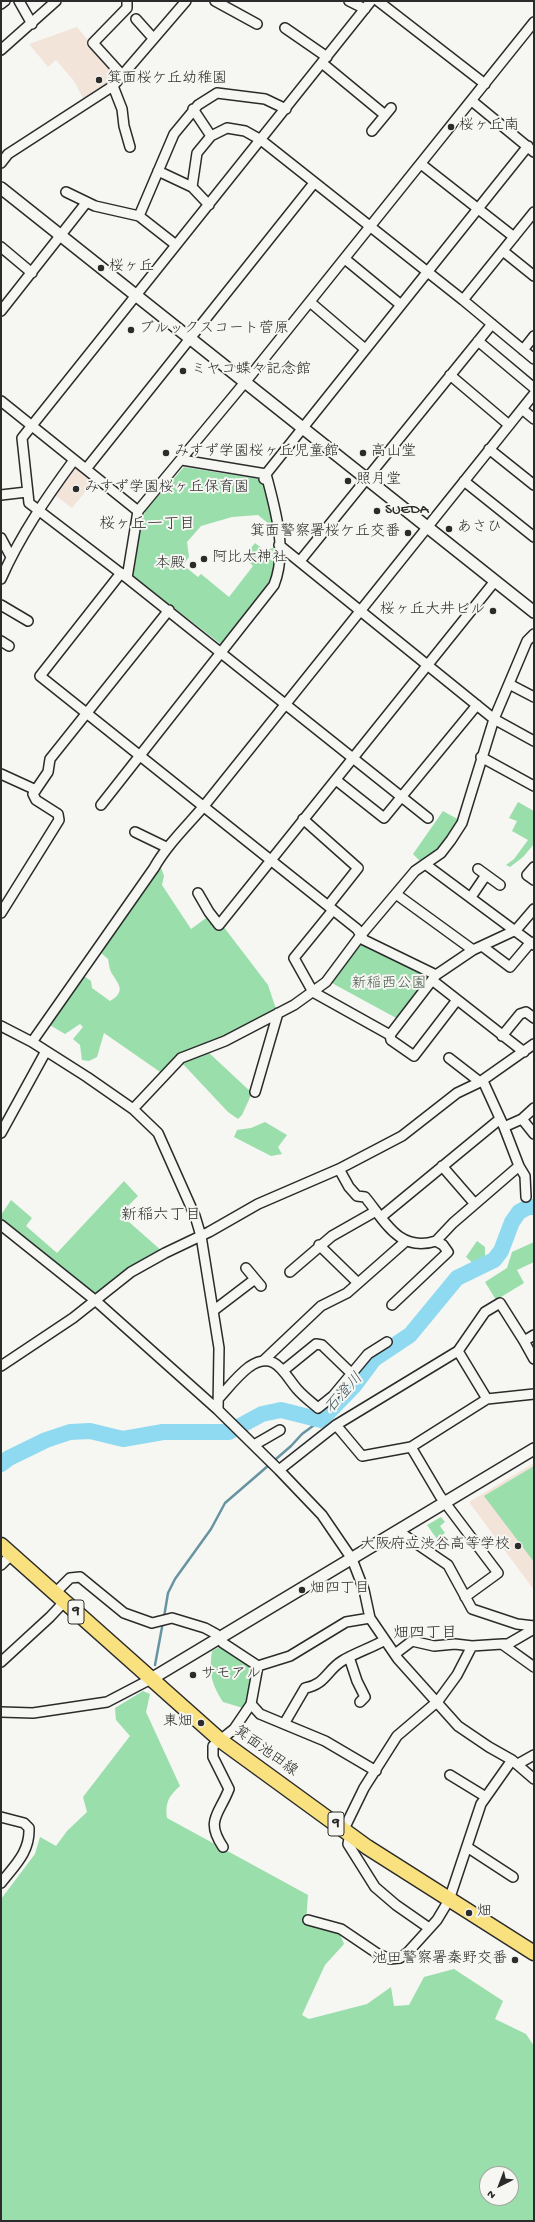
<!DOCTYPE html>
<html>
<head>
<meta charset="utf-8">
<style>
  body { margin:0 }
  #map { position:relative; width:535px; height:2222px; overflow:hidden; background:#f6f6f2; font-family:"Gochi Hand",sans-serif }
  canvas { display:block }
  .frame { position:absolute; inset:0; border:2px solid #2b2b2b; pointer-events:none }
  .north { position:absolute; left:479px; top:2166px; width:40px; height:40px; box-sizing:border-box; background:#f6f6f2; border:1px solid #a5a5a2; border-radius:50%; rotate:222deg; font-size:11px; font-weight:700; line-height:16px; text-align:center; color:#2b2b2b }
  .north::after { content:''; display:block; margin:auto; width:14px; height:18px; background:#2b2b2b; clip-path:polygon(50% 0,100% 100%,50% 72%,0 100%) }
</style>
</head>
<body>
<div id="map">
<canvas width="535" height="2222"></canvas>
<div class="frame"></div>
<div class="north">N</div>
</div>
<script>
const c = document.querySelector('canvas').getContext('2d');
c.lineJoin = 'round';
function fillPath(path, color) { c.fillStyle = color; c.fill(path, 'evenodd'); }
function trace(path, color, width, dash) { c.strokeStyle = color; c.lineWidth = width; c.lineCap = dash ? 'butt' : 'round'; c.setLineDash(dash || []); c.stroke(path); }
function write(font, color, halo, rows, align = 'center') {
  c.font = font + ' "Gochi Hand","Klee One",sans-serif'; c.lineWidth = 4; c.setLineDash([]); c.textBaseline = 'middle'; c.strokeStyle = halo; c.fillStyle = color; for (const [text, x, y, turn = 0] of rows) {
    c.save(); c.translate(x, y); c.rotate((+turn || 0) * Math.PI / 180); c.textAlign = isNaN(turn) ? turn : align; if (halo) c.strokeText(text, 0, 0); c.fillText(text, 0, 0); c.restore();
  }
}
const built = new Path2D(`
  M77,27L118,76L106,86L84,100L74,81L56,60L48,67L29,44Z
  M73,466H78L95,480L72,508L52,493Z
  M534,1463V1590L469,1502Z`);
const green = new Path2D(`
  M184,467L259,479L265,484L274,528L258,515L232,517L201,526L187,542L189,557L183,565L198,577L201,574L229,597L253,566L244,557L255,543L265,551L275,547L274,576L222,645L130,574L145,511Z
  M518,802L534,811V844L523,857L510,867L506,865L514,859L528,840L512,831L517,821L509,818Z
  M443,811L461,821L451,837L423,864L413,854Z
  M160,865L164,876L162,885L191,929L209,916L223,926L268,985L276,1009L224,1039L179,1056L163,1074L104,1033L97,1057L89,1061L82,1060L80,1045L73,1039L83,1027L80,1024L65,1034L48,1024L81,974L91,981L92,988L110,1001C127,991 118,984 111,972C109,968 109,963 108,959L100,952Z
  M359,942L429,975L430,979L398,1019L330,982Z
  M207,1051L252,1093L242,1115L238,1119L228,1112L182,1063Z
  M265,1122L287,1135L278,1147L282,1154L271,1156L234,1137L237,1130L251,1128Z
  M124,1181L138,1196L120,1214L163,1252L96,1298L1,1221V1215L11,1200L32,1218L26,1226L57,1253Z
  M477,1241L485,1247V1259L475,1265L466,1257Z
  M534,1242V1262L517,1270L524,1283L496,1300L485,1282L507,1268L512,1252Z
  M534,1466V1562L484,1496Z
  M441,1517L445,1522L440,1526L445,1533L437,1539L427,1525Z
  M223,1645L255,1668L251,1697L243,1708L223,1702C211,1683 209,1673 212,1651Z
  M143,1691L150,1694L146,1712L180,1786C169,1796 165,1802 167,1818L308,1895L306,1922L339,1932L344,1944L325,1965L302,2015L309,2019L367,2004L391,1987L394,2006L409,2005L424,1977L454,1969L503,2001L495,2019L526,2034L534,2046V2221H1V1899L35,1854L40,1837L56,1846L67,1831L87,1812L83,1797L130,1736L116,1720L115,1708ZM487,2174H511V2198H487Z`);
const stream = new Path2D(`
  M164,1617L168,1593L175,1579L211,1529L225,1503L291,1446L302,1434L321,1420
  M155,1665L163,1622`);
const river = new Path2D(`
  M1,1464L9,1458L46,1440L70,1432L90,1431L123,1439L163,1432H229L262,1414L281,1410L321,1420L354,1386L374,1359L410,1335L457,1278L494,1260L501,1251L512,1222L519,1212L528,1207H534`);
const minor = new Path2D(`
  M19,1L32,24
  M215,1L257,24
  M349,1L365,9
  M371,1L22,438L29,503L127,578L428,818
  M378,1L485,84
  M1,4L5,1
  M136,19L153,38
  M285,28L327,57
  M1,50L56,1
  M322,63L385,115
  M122,75L93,43L127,8V1
  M113,86L122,109L124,126L130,147
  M472,101L534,152
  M193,109L211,136
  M372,131L391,108
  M1,163L8,154L113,86L186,1
  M421,164L514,237
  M158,171L192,187L209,205
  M192,187L197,153L211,136L227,128L245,131L261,140L463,300L534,359
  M66,192L95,206L139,216L176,245
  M139,216L174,134L198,105L217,93L265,99L286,109
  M1,247L32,273
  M503,251L534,276
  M345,259L401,305
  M463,300L534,212
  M310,302L365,349
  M1,311L86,203
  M478,341L534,388
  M523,350L534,336
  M450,375L509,425
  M1,401L138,511
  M522,409L534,419
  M489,449L534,485
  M182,460L266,474L264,479
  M86,469L314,183
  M464,481L534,537
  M1,495L27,492
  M1,538L11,557
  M279,545L494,719L534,741
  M300,561L492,324
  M121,573L40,676L357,929L364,940L436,975
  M127,578L138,511L251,375L534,22
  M1,579C20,536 46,498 74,460
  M1,605L28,621
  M1,641L9,646
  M509,684L534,697
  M481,757L534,786
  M1,774L36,790
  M336,780L384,818L477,705
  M101,805L274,585C288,550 275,509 266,474L528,146
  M303,819L358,868L328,906
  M135,832L166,847
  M425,864L534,945
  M534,867L527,875L534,880
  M478,869L500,885
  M198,893L209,912L219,925L495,581
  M396,894L473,950
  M471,897L486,875
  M333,910L294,958L313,992L390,1035
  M1,913L59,820L58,814L36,800L33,794L48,772L50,759L169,610
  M482,946L510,967L531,942
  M432,980L524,1052
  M457,1000L414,1056L391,1040L390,1035L436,975L473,950L516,930L534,909
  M1,1026L32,1042L87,1077L133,1109L158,1133L195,1216L201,1236L219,1348L218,1410
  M502,1036L520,1014L526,1012L534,1018
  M32,1042L154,868C167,845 186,827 204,806L534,394
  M449,1058L480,1082
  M255,1092L278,1013
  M133,1109L181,1058L225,1041L294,1005L326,982L361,935L415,871L441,853L451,840L462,823L494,719L527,641L534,634
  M522,1119L534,1134
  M504,1127L522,1119L534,1108
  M1,1133L46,1051
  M442,1166L475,1204
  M519,1166L525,1176L526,1197
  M339,1169L349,1187L357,1196L365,1197C385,1221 399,1253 436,1241L443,1245L448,1252L392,1305
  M381,1217L500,1119
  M1,1225L96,1301L218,1410L279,1470L322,1515L352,1559L364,1590L370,1618L398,1659L458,1726L489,1747L512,1760L534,1779
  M436,1241L453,1223L519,1166L504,1127L483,1081
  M319,1245L358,1283
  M246,1268L261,1286
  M290,1272L332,1236L376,1211
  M213,1311L255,1279
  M524,1341L534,1359
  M458,1351L487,1399
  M263,1361L321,1306L347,1293L406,1241
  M1,1366L73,1318L131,1272L165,1253L209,1232L258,1204L339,1169L402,1136L457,1093L480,1082L534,1044
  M284,1370L316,1344L322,1345L351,1373
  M219,1398C228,1388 238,1375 249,1367C275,1349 284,1374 297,1389C303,1396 311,1402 318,1408L333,1396L368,1354L387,1342
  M336,1425L362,1456L411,1447L487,1399L534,1394
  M254,1445L280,1430
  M411,1447L440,1496L498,1573L465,1597
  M279,1470L336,1425L458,1351L485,1312L500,1303L524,1341L534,1335
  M398,1531L448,1565L472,1609L517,1624L534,1626
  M1,1565L12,1554
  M55,1593L70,1578L80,1577L124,1613L152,1623L172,1618L205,1628L216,1634L223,1643L258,1666
  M370,1618L346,1622L290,1656L258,1666L251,1704L260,1714L325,1741L376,1771
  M502,1644L534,1667
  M395,1654L412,1641L434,1646L455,1644L472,1646L502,1644H508L534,1629
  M349,1657L357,1681L365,1697L360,1702
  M1,1662L50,1617L64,1602
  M1,1712L33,1713L107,1702L151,1679
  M284,1724L305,1688C325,1685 327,1670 342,1661C355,1653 371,1648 385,1640
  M518,1764L534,1755
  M450,1775L486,1797
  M1,1817L24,1823L29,1828C30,1852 15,1865 1,1883
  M344,1829L364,1788L397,1736L438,1701L457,1675L472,1646
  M350,1834L348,1844L375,1887L396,1905L429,1928
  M223,1847C205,1820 219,1815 229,1789L213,1757V1746L234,1729L251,1704
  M467,1847L513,1877
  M308,1920L341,1929L378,1954L390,1959L400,1958L408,1952L437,1920L449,1900L481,1804L512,1760`);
const tertiary = new Path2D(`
  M1,188L534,612
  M151,1679L534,1449`);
const primary = new Path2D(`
  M1,1545L220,1740L367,1847L534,1953`);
const markers = [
  [99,80,4,"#2b2b2b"],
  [451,127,4,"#2b2b2b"],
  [101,268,4,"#2b2b2b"],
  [131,330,4,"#2b2b2b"],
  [183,371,4,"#2b2b2b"],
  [166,453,4,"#2b2b2b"],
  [363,453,4,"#2b2b2b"],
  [348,481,4,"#2b2b2b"],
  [76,489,4,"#2b2b2b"],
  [377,511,4,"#2b2b2b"],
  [449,529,4,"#2b2b2b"],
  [408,533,4,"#2b2b2b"],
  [204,559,4,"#2b2b2b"],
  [193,565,4,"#2b2b2b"],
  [493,611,4,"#2b2b2b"],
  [518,1546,4,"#2b2b2b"],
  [302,1590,4,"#2b2b2b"],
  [193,1675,4,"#2b2b2b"],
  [201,1723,4,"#2b2b2b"],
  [469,1913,4,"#2b2b2b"],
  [515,1960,4,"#2b2b2b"]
];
const shields = [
  [76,1612,16],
  [336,1824,16]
];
const shieldNames = [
  ["9",76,1612],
  ["9",336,1824]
];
const poiNames = [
  ["箕面桜ケ丘幼稚園",107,80],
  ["桜ヶ丘南",459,127],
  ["桜ヶ丘",109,268],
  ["ブルックスコート菅原",139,330],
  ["ミヤコ蝶々記念館",191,371],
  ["みすず学園桜ヶ丘児童館",174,453],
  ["高山堂",371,453],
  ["照月堂",356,481],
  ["みすず学園桜ヶ丘保育園",84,489],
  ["SUEDA",385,511],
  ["あさひ",457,529],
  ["箕面警察署桜ケ丘交番",400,533,"right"],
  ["阿比太神社",212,559],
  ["本殿",185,565,"right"],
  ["桜ヶ丘大井ビル",485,611,"right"],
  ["大阪府立渋谷高等学校",510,1546,"right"],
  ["畑四丁目",310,1590],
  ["サモアル",201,1675],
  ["東畑",193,1723,"right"],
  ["畑",477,1913],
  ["池田警察署秦野交番",507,1960,"right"]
];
const parkNames = [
  ["新稲西公園",389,985]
];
const streetNames = [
  ["箕面池田線",265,1752,36]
];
const neighbourhoodNames = [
  ["桜ヶ丘一丁目",147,526],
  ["新稲六丁目",161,1217],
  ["畑四丁目",425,1635]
];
const waterNames = [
  ["石澄川",345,1394,-48]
];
fillPath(built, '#f3e4d9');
fillPath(green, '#99deab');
trace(stream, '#6794a1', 2.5);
trace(river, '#8fdaf0', 16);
trace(minor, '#2b2b2b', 12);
trace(tertiary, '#2b2b2b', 14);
trace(primary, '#2b2b2b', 17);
trace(minor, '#f6f6f2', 9);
trace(tertiary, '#f6f6f2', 11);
trace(primary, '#fae180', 14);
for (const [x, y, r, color] of markers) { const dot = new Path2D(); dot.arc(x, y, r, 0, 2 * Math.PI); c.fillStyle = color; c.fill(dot); trace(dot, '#f6f6f2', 1.5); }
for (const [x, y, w] of shields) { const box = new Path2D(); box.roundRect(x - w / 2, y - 12, w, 24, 3); c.fillStyle = '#f6f6f2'; c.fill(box); trace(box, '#2b2b2b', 1); }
write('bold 14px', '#2b2b2b', null, shieldNames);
write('15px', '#2b2b2b', '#f6f6f2', poiNames, 'left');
write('15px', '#46584b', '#f6f6f2', parkNames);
write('15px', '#2b2b2b', '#f6f6f2', streetNames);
write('16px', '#2b2b2b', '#f6f6f2', neighbourhoodNames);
write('italic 16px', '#44575c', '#f6f6f2', waterNames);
</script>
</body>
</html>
